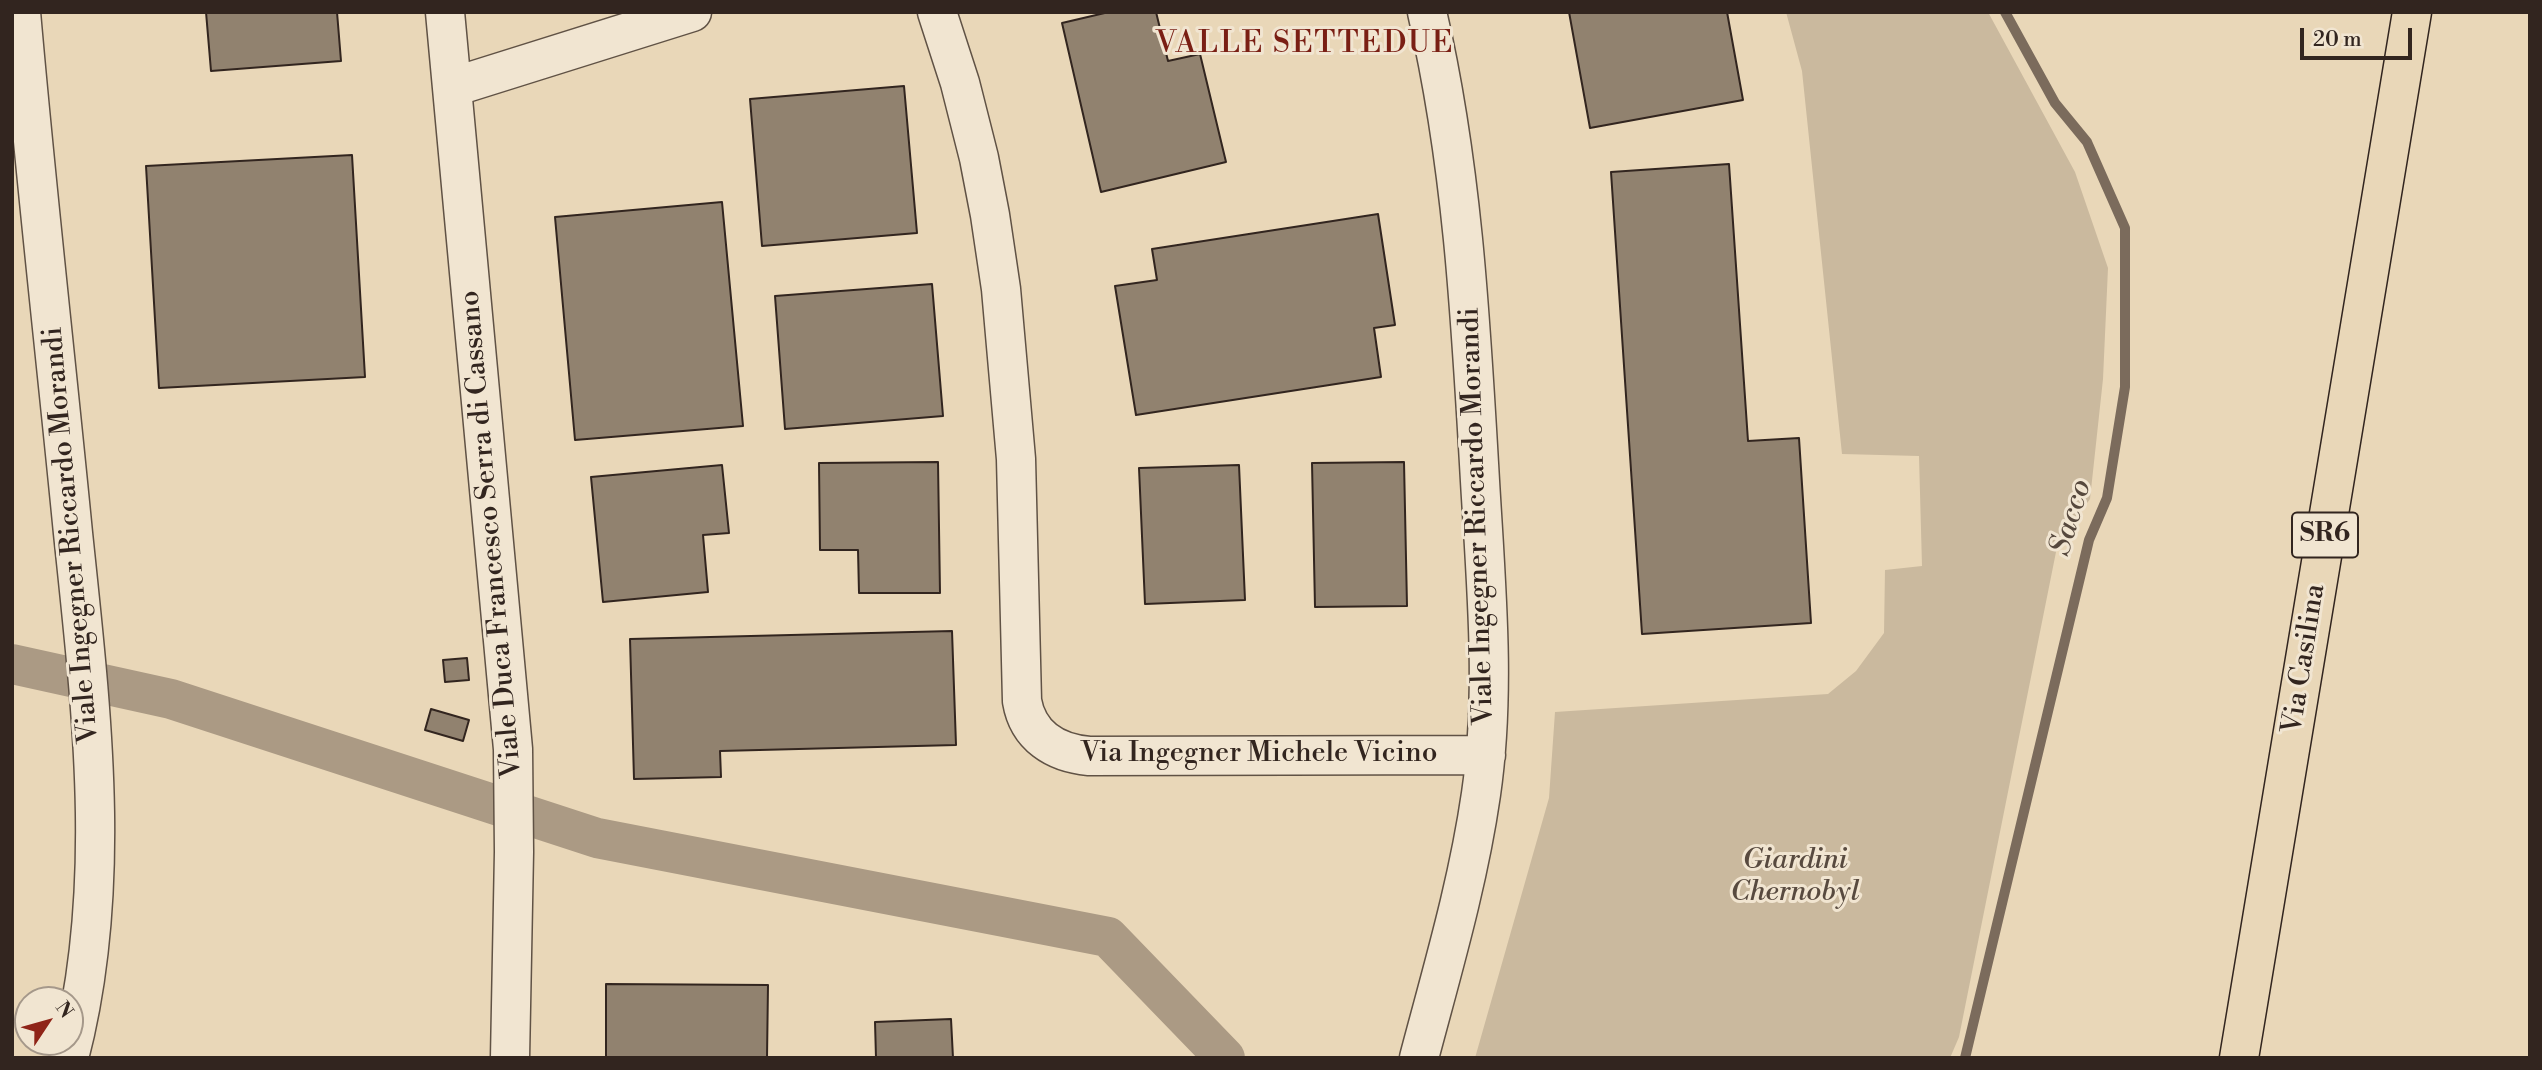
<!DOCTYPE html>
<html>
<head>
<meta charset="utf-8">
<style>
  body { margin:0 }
  #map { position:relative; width:2542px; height:1070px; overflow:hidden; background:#e9d7b8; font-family:"Libre Bodoni",serif }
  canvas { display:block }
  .frame { position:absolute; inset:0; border:14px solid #32251f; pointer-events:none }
  .north { position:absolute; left:14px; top:986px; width:70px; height:70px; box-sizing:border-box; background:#f1e5d1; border:2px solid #a5988a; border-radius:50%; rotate:54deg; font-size:19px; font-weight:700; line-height:28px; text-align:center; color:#32251f }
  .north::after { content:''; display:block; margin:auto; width:24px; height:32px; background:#8f2418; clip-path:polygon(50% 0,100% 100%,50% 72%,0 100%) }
  .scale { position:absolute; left:2300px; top:28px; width:112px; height:32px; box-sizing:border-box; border:4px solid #32251f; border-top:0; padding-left:9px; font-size:21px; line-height:24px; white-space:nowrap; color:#32251f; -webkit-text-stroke:5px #f1e5d1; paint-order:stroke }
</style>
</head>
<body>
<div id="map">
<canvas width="2542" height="1070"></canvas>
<div class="frame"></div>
<div class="north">N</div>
<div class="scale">20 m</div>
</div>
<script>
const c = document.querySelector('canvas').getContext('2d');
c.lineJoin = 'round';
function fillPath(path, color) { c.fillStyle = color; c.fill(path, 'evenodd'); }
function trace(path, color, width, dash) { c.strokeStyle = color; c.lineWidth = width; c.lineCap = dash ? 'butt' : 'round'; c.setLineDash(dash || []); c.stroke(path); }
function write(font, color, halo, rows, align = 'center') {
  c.font = font + ' "Libre Bodoni",serif'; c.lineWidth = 6; c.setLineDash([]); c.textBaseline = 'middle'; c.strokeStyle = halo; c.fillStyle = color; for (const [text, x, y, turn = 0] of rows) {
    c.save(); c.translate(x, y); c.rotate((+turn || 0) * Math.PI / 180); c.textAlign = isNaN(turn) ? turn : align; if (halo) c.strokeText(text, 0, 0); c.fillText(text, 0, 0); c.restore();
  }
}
const green = new Path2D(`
  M1786,12H1988L2075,172L2108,268L2103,379L2090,499L2058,542L1959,1037L1950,1058H1475L1549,798L1555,712L1828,694L1856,671L1884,633L1885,570L1922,566L1919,456L1842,454L1802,71Z`);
const stream = new Path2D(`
  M1965,1058L2089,540L2107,498L2125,387V228L2087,142L2055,103L2005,12`);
const canal = new Path2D(`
  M12,664L171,699L597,838L1108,937L1225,1058`);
const building = new Path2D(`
  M206,12H337L341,61L211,71Z
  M1109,12H1156L1168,61L1200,54L1226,162L1101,192L1062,23Z
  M1569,12H1727L1743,100L1590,128Z
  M904,86L917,233L762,246L750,99Z
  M352,155L365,377L159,388L146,166Z
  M1729,164L1748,441L1799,438L1811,623L1642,634L1611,172Z
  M722,202L743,426L575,440L555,217Z
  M1378,214L1395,325L1374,328L1381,377L1136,415L1115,286L1157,280L1152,249Z
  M932,284L943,416L785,429L775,296Z
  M938,462L940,593H859L858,550H820L819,463Z
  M1404,462L1407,606L1315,607L1312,463Z
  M722,465L729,533L703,535L708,592L603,602L591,477Z
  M1239,465L1245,600L1145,604L1139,468Z
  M952,631L956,745L720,751L721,777L634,779L630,639Z
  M467,658L469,680L445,682L443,660Z
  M431,709L469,720L463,741L425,730Z
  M606,984L768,985L767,1058H606Z
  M951,1019L953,1058H876L875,1022Z`);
const minor = new Path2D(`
  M21,12C36,186 56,359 73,533C91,706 114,887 69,1058
  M445,12L513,749L514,852L510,1058
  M937,12L960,83L979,158L990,215L1001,289L1016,459L1022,701C1028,736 1055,753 1089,756L1486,755
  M453,87L692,12
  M1419,1058C1442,971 1468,884 1481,794C1496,692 1486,584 1480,481C1471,324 1463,167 1427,12`);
const primary = new Path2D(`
  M2239,1058L2412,12`);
const shields = [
  [2325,535,66]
];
const shieldNames = [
  ["SR6",2325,535]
];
const streetNames = [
  ["Viale Ingegner Riccardo Morandi",1478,516,-92],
  ["Viale Duca Francesco Serra di Cassano",492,534,-95],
  ["Viale Ingegner Riccardo Morandi",72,535,-95],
  ["Via Casilina",2305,659,-81],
  ["Via Ingegner Michele Vicino",1259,754]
];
const parkNames = [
  ["Giardini",1795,861],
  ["Chernobyl",1795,893]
];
const neighbourhoodNames = [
  ["VALLE SETTEDUE",1305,45]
];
const waterNames = [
  ["Sacco",2072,518,-73]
];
fillPath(green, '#cab99e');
trace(stream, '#7b6b5c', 10);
trace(canal, '#ab9a84', 40);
fillPath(building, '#91826f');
trace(building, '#32251f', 2);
trace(minor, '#605245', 41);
trace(primary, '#32251f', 41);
trace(minor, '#f1e5d1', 38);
trace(primary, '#e9d7b8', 38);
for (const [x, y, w] of shields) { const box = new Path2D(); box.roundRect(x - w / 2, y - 22.5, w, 45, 5); c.fillStyle = '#f1e5d1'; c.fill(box); trace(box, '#32251f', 2); }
write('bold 26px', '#32251f', null, shieldNames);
write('28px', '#32251f', '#f1e5d1', streetNames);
write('italic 28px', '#584a3f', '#f1e5d1', parkNames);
c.letterSpacing = '2px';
write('30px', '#7a1f14', '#f1e5d1', neighbourhoodNames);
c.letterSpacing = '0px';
write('italic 30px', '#56483d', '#f1e5d1', waterNames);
</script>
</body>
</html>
